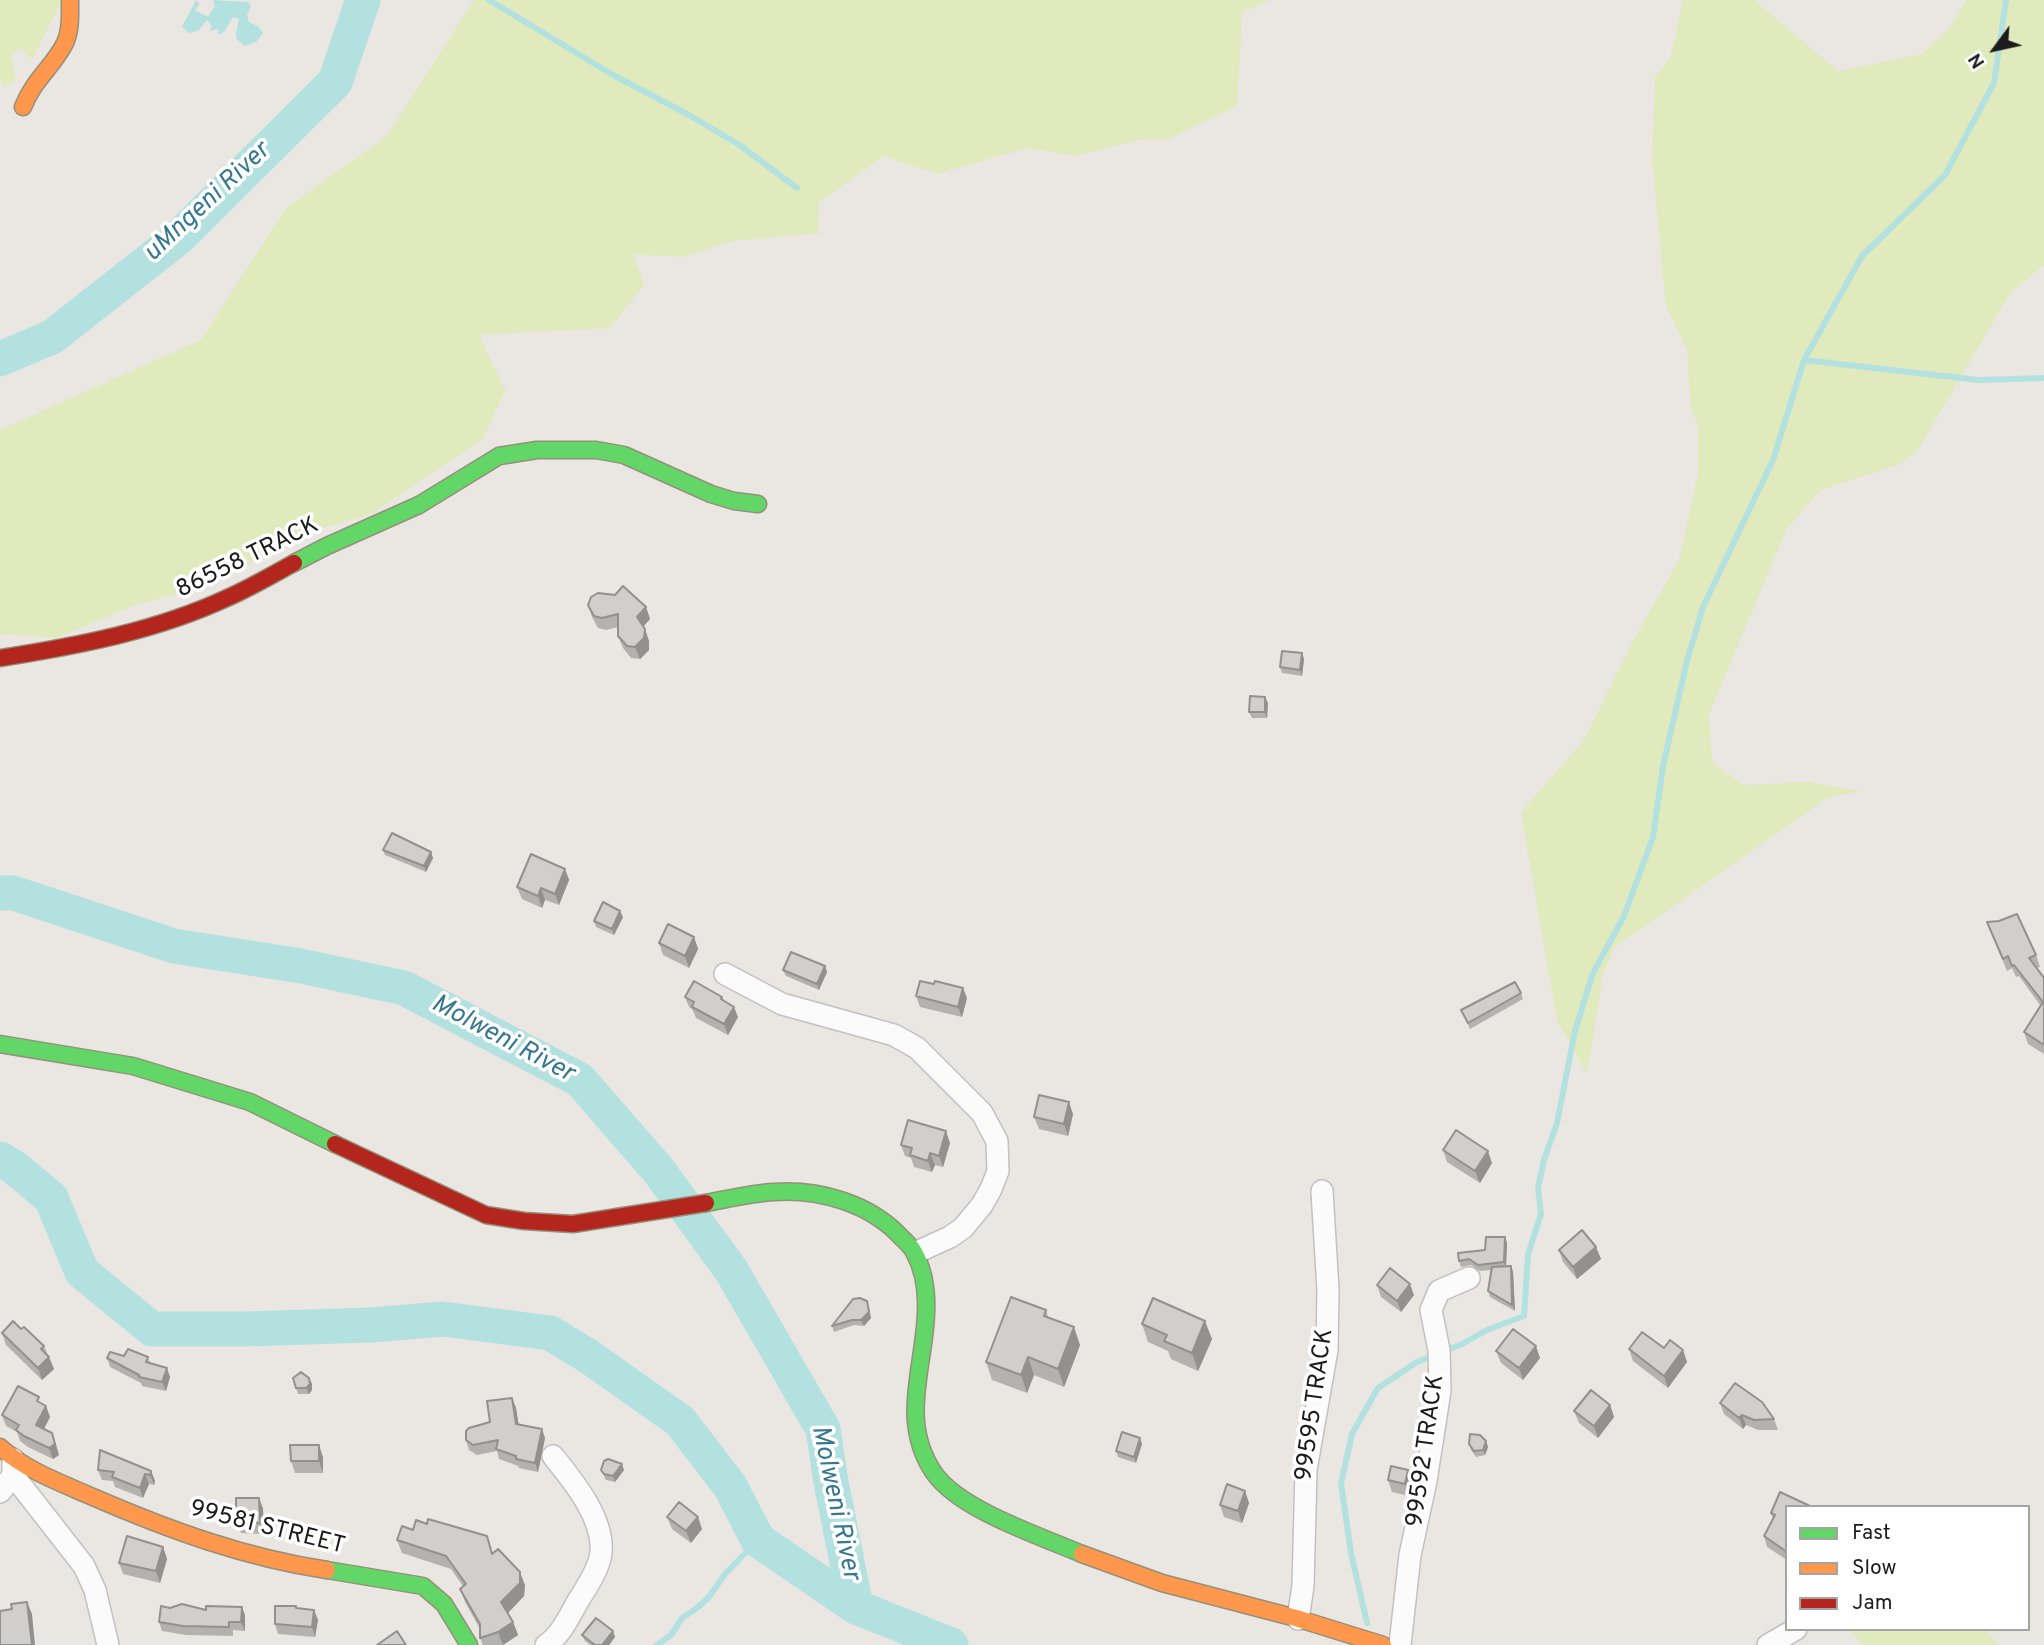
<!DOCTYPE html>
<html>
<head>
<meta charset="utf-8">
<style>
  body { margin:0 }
  #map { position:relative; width:2044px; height:1645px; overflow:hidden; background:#eae6e2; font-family:Overpass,sans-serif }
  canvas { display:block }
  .legend { position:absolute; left:1785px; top:1505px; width:245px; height:126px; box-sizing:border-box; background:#fff; border:2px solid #a4a4a4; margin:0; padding:9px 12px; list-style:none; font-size:21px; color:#1b1b1b }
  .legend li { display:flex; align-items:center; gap:14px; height:35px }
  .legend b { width:35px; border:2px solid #a4a4a4 }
  .north { position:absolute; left:1960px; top:14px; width:70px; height:70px; -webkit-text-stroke:5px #fff; paint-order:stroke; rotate:237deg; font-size:19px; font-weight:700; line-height:28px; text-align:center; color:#1b1b1b }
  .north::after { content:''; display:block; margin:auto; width:24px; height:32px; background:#1b1b1b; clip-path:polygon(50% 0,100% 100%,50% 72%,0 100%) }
</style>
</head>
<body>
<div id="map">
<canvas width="2044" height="1645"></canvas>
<ul class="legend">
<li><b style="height:9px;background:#63d668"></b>Fast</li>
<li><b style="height:9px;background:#ff974d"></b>Slow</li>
<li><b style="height:9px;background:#b3261e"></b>Jam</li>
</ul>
<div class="north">N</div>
</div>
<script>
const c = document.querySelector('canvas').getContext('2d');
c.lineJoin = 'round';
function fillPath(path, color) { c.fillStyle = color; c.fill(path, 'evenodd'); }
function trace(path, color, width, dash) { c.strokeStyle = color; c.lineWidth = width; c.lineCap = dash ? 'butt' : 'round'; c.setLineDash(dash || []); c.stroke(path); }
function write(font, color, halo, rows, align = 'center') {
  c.font = font + ' Overpass,sans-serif'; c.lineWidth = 7; c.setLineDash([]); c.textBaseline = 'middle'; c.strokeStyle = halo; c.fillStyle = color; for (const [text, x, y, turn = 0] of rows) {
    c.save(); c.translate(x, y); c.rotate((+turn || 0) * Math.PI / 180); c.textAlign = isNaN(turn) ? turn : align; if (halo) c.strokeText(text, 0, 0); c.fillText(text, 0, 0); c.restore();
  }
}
const grass = new Path2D(`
  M0,0H60L58,8L32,59L19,48L11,56L16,80L4,86L0,79Z
  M474,0H1270L1242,12L1237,106L1168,139L1138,140L1076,156L1026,148L937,174L884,156L818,203L819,233L732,241L683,257L633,254L644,285L610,328L479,335L505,390L483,439L369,515L304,533L208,585L135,605L56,638L0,634V430L201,340L286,208L387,136Z
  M1683,0H1754L1838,71L1922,54L1948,30L1967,0H2044V265L2010,293L1918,450L1900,464L1821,490L1787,528L1709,714L1712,763L1744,785L1806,782L1861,791L1827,798L1615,947L1603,973L1587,1074L1557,1020L1521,812L1584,740L1632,643L1679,560L1698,475V424L1691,409L1687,349L1666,306L1652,159L1655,77L1671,57Z
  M1846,1629H1984L2000,1645H1865Z`);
const water = new Path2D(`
  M196,0L200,4L195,10L208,17L215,6L213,0L248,2L251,6L247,15L249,22L259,27L263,33L257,41L245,46L237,40L236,33L239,19L233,17L224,32L218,35V29L210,31L212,26L207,20L199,30L189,33L182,27Z`);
const stream = new Path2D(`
  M489,0L613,75L689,115L741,146L797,188
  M1804,360L1979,380L2044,378
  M1367,1623L1351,1553L1341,1483L1352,1434L1378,1388L1417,1362L1462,1344L1487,1330L1524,1316L1528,1254L1541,1214L1538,1188L1544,1160L1557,1123L1575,1031L1593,973L1624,916L1653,837L1663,766L1687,661L1703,607L1773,460L1804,360L1862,256L1945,175L1994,83L2006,0
  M657,1645L671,1635L682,1618L697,1608L709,1597L725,1574L758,1540`);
const river = new Path2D(`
  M0,359L52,337L178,238L335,82L363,0
  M0,893H13L174,946L301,966L404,988L580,1080L659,1171L731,1270L823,1429L831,1482L856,1607L951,1645
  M0,1159L15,1168L51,1198L82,1272L152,1329H247L370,1325L443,1319L550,1333L588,1356L680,1421L730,1486L758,1540L856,1607`);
const street = new Path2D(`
  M725,974L782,1004L894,1035L917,1048L982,1113L997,1141L998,1171L991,1189L982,1205L963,1228L950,1237L917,1252
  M13,1459V1475L84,1566L95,1590L108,1645
  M0,1492L13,1475
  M1298,1619L1303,1586L1306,1470L1327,1350L1328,1290L1322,1191
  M546,1645C561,1635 569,1617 578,1601C586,1588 600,1568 601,1552C604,1518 573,1481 553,1456
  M1400,1645L1410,1555L1426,1481L1440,1391L1439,1350L1431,1310L1439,1291L1469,1278
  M1768,1645L1796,1629`);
const fast = new Path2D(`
  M294,563L327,546L419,505L499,456L537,450H596L624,455L711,494L734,501L758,504
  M0,1044L133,1066L250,1102L335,1144
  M706,1203C728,1199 752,1193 774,1192C819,1189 869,1203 900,1236C905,1241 911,1246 914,1252C924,1270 927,1292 926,1313C924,1370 899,1421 934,1473C960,1510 1040,1536 1082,1554
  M327,1570L423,1586L444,1604L469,1645`);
const slow = new Path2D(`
  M23,107C34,79 53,67 65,43C71,30 70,14 70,0
  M0,1447C27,1471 61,1483 93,1497C169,1530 246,1558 327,1570
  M1082,1554L1162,1583L1296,1618L1383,1645`);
const jam = new Path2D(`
  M0,658C77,646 156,631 227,598C250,588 272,575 294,563
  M335,1144L486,1215L524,1221L573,1224L706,1203`);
const wall = new Path2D(`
  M588,605L646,607L650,619L643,627L649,641V650L640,659L631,658L623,648L618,636V627L606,630L598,628L592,617Z
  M1302,653L1304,659L1302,676L1282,673L1280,667Z
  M1265,697L1268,703L1267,718H1252L1249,712Z
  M383,850L431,852L433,858L426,872L385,855Z
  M565,869L569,880L559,905L545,900L542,908L522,899L517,887Z
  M623,917L614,935L596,927L594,921Z
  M1987,922L2036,955L2040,967L2036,968L2044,978V1054L2028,1044L2024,1032L2040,1005L2019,976L2016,977L2012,968L2007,971Z
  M694,937L698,949L689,968L663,955L659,943Z
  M825,966L827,972L819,990L786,976L783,970Z
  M934,984L967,998L962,1017L920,1007L916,996Z
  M1521,993L1523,999L1470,1029L1461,1010Z
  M685,997H722L724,1001L738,1017L728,1035L696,1018L692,1009L689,1007Z
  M1073,1114L1068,1136L1039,1129L1034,1117Z
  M950,1143L943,1167L935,1165L932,1172L914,1167L911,1158L905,1156L901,1145Z
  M1443,1150L1492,1163L1480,1183L1447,1162Z
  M1505,1237L1507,1243L1506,1266H1511L1513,1272L1515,1311L1490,1297L1488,1291L1491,1270L1480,1271L1471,1265L1461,1267L1459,1261L1485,1250Z
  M1596,1247L1601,1259L1577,1279L1563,1262L1559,1250Z
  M1377,1285L1414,1295L1401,1312L1381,1297Z
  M869,1307L871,1318L864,1326L854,1325L834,1332L832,1326Z
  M1046,1310L1048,1317L1080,1345L1064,1387L1034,1375L1027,1393L992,1380L986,1362Z
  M1142,1324L1212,1339L1198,1371L1171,1359L1168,1351L1148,1342Z
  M21,1329L44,1346L54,1369L42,1380L6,1345L2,1333Z
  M1664,1348L1683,1350L1687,1362L1668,1388L1633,1361L1629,1349Z
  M1496,1351L1540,1358L1523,1380L1501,1363Z
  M124,1356L148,1357L150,1363L170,1377L166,1391L142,1386L141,1383L110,1367L107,1358Z
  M293,1378H309L312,1384V1390L309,1394H298Z
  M512,1398L516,1408L518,1424L545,1438L538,1472L519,1468L518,1466L499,1459L497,1451L477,1455L469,1450L466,1440L490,1422Z
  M1720,1403L1774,1419L1778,1430H1758L1746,1425L1743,1429L1724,1414Z
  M1610,1405L1614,1417L1598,1438L1579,1423L1574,1411Z
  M46,1406L50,1417L44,1429L56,1444L59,1455L53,1459L28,1447L20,1441L17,1432L6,1426L2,1415Z
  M1486,1441L1488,1447L1485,1455L1476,1457L1471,1450L1469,1444Z
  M1142,1444L1136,1463L1118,1457L1116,1451Z
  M323,1457V1473H295L291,1461Z
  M98,1470L151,1471L155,1481L154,1485L149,1484L143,1498L115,1487L113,1481L102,1480Z
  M601,1470H624L615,1482L606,1480Z
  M1408,1470L1412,1482L1409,1496L1392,1492L1388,1480Z
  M1245,1491L1249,1503L1242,1523L1224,1517L1220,1505Z
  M1780,1492L1811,1507H1787V1560L1767,1547L1764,1536L1773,1519L1771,1513Z
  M259,1498L263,1509L264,1534L241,1533L236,1521Z
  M667,1517L702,1529L691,1543L672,1529Z
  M397,1540L493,1553L525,1585L524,1596L508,1613L513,1622L518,1635L503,1645H483L480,1638V1629L465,1602L460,1589L463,1586L451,1569L402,1553Z
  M163,1547L167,1559L160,1583L123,1574L119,1563Z
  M296,1606L297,1608L314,1610L318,1620L315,1637L278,1634L275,1624Z
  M170,1608L206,1610L245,1615V1631L233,1630V1636L186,1635L162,1631L159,1622Z
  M613,1631L615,1637L609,1645H590L585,1641L582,1635Z`);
const shadedWall = new Path2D(`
  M646,607L650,619L641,629L637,617Z
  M645,629L649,641V650L640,659L635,647Z
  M1302,653L1304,659L1302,676L1300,670Z
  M1265,697L1268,703L1267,718L1265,712Z
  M431,852L433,858L426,872L424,866Z
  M565,869L569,880L559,905L555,894Z
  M541,888L545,900L542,908L538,896Z
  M620,911L623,917L614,935L612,929Z
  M694,937L698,949L689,968L685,956Z
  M825,966L827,972L819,990L817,984Z
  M963,988L967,998L962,1017L958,1007Z
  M734,1007L738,1017L728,1035L724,1024Z
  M1069,1102L1073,1114L1068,1136L1064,1124Z
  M946,1131L950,1143L943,1167L939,1156Z
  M1488,1151L1492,1163L1480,1183L1475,1171Z
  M930,1153L935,1165L932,1172L928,1161Z
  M1505,1237L1507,1243L1506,1268L1504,1262Z
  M1596,1247L1601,1259L1577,1279L1573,1267Z
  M1511,1266L1513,1272L1515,1311L1512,1305Z
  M1410,1284L1414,1295L1401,1312L1397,1301Z
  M867,1301L871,1318L864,1326L861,1320Z
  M1205,1321L1212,1339L1198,1371L1192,1353Z
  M1074,1327L1080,1345L1064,1387L1058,1369Z
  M1536,1346L1540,1358L1523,1380L1519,1368Z
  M1683,1350L1687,1362L1668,1388L1664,1376Z
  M49,1357L54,1369L42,1380L38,1368Z
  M1028,1357L1034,1375L1027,1393L1021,1375Z
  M167,1368L170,1377L166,1391L162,1382Z
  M309,1378L312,1384V1390L309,1394L306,1388Z
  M512,1398L516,1408L520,1433L516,1424Z
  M1610,1405L1614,1417L1598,1438L1594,1426Z
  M46,1406L50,1417L40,1436L36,1425Z
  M1742,1415L1746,1425L1743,1429L1739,1418Z
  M542,1429L545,1438L538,1472L535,1463Z
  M52,1433L59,1455L53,1459L49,1448Z
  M1140,1438L1142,1444L1136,1463L1134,1457Z
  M1486,1441L1488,1447L1485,1455L1483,1450Z
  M319,1445L323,1457V1473L319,1461Z
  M622,1464L624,1470L615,1482L613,1476Z
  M1408,1470L1412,1482L1409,1496L1405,1484Z
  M151,1471L155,1481L154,1485L150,1475Z
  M145,1474L149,1484L143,1498L140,1488Z
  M1245,1491L1249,1503L1242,1523L1238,1511Z
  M259,1498L263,1509L264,1534L260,1523Z
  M698,1517L702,1529L691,1543L686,1531Z
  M163,1547L167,1559L160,1583L156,1571Z
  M520,1572L525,1585L524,1596L506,1615L501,1602Z
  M27,1602L32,1614L35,1645H32Z
  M242,1607L245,1615V1631L241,1622Z
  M314,1610L318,1620L315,1637L312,1627Z
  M513,1622L518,1635L503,1645L498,1632Z
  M613,1631L615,1637L609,1645H602Z`);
const building = new Path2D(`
  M623,586L646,607L637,617L645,629L644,638L635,647L627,646L618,636V614L602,618L594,616L588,605L591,597L598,593L615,595Z
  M1282,651L1302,653L1300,670L1280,667Z
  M1250,696L1265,697V712H1249Z
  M392,833L431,852L424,866L383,850Z
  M531,854L565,869L555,894L541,888L538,896L517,887Z
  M603,902L620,911L612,929L594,921Z
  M2017,914L2036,955L2029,958L2044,978V1045L2024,1032L2043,1002L2014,965L2012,966L2008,956L2003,959L1987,922L1999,921Z
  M668,924L694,937L685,956L659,943Z
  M791,952L825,966L817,984L783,970Z
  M694,981L722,997L721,999L734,1007L724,1024L692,1007L694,1002L685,997Z
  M920,981L934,984L935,981L963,988L958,1007L916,996Z
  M1515,982L1521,993L1468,1023L1461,1010Z
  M1039,1095L1069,1102L1064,1124L1034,1117Z
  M908,1120L946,1131L939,1156L930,1153L928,1161L910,1155L912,1148L901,1145Z
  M1456,1130L1488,1151L1475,1171L1443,1150Z
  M1582,1230L1596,1247L1573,1267L1559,1250Z
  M1486,1237H1505L1504,1262L1478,1265L1469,1259L1459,1261L1458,1253L1485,1250Z
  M1511,1266L1512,1305L1488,1291L1492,1267Z
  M1390,1268L1410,1284L1397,1301L1377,1285Z
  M1011,1297L1046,1310L1044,1316L1074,1327L1058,1369L1028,1357L1021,1375L986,1362Z
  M860,1298L867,1301L869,1312L861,1320H852L832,1326L853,1299Z
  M1153,1298L1205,1321L1192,1353L1164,1341L1167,1335L1142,1324Z
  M13,1321L21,1329L24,1327L44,1346L41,1349L49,1357L38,1368L2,1333Z
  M1513,1329L1536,1346L1519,1368L1496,1351Z
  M1642,1332L1664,1348L1670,1340L1683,1350L1664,1376L1629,1349Z
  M128,1349L148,1357L146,1362L167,1368L162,1382L139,1377V1375L107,1358L110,1352L124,1356Z
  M301,1372L309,1378L310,1384L306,1388H296L293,1378Z
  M1735,1383L1762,1402L1774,1419L1754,1420L1742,1415L1739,1418L1720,1403Z
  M18,1386L39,1397L37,1401L46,1406L36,1425L52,1433L55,1444L49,1448L24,1436L16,1430L19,1425L2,1415Z
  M1591,1390L1610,1405L1594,1426L1574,1411Z
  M512,1398L516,1424L542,1429L535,1463L516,1459V1456L496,1449L498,1440L473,1445L466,1440V1431L469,1428L490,1422L487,1401Z
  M1122,1432L1140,1438L1134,1457L1116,1451Z
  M1470,1434L1480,1435L1486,1441L1483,1450L1474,1451L1469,1444Z
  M290,1445H319V1461H291Z
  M100,1450L151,1471L150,1475L145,1474L140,1488L112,1477L114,1472L98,1470Z
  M608,1459L622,1464L613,1476L604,1474L601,1470L604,1461Z
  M1391,1466L1408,1470L1405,1484L1388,1480Z
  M1227,1484L1245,1491L1238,1511L1220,1505Z
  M1780,1492L1810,1506V1507H1787V1552L1764,1536L1775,1515L1771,1513Z
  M236,1498H259L260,1523L236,1521Z
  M679,1502L698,1517L686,1531L667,1517Z
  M428,1519L487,1536L492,1554L498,1549L520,1572V1583L501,1602L513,1622L498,1632L480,1638V1624L460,1589L466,1584L446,1556L397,1540L402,1526L413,1530L416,1520L427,1524Z
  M127,1536L163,1547L156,1571L119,1563Z
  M27,1602L32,1645H0V1611L12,1609L11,1604Z
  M182,1604L206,1610V1606L242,1607L241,1622H229V1627L183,1626L159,1622L161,1606L170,1608Z
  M275,1606H296V1608L314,1610L312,1627L275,1624Z
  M596,1618L613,1631L602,1645H595L582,1635Z
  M397,1631L406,1645H377Z`);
const streetNames = [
  ["86558 TRACK",248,559,-26],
  ["99595 TRACK",1316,1405,-82],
  ["99592 TRACK",1427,1451,-82],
  ["99581 STREET",267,1529,14]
];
const waterNames = [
  ["uMngeni River",208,203,-43],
  ["Molweni River",502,1040,28],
  ["Molweni River",834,1503,78]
];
fillPath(grass, '#e0eabd');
fillPath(water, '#b3e1e0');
trace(stream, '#b3e1e0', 6);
trace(river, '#b3e1e0', 35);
trace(street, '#c2c1bf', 24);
trace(fast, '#94907a', 19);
trace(slow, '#94907a', 19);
trace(jam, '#94907a', 19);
trace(street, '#fcfbfb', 21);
trace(fast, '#63d668', 16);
trace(slow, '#ff974d', 16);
trace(jam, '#b3261e', 16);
fillPath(wall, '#b5b1af');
fillPath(shadedWall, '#93908e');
fillPath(building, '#d2cecb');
trace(building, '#93908e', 2);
write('24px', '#1b1b1b', '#fff', streetNames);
write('italic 26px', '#377890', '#fff', waterNames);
</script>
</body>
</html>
